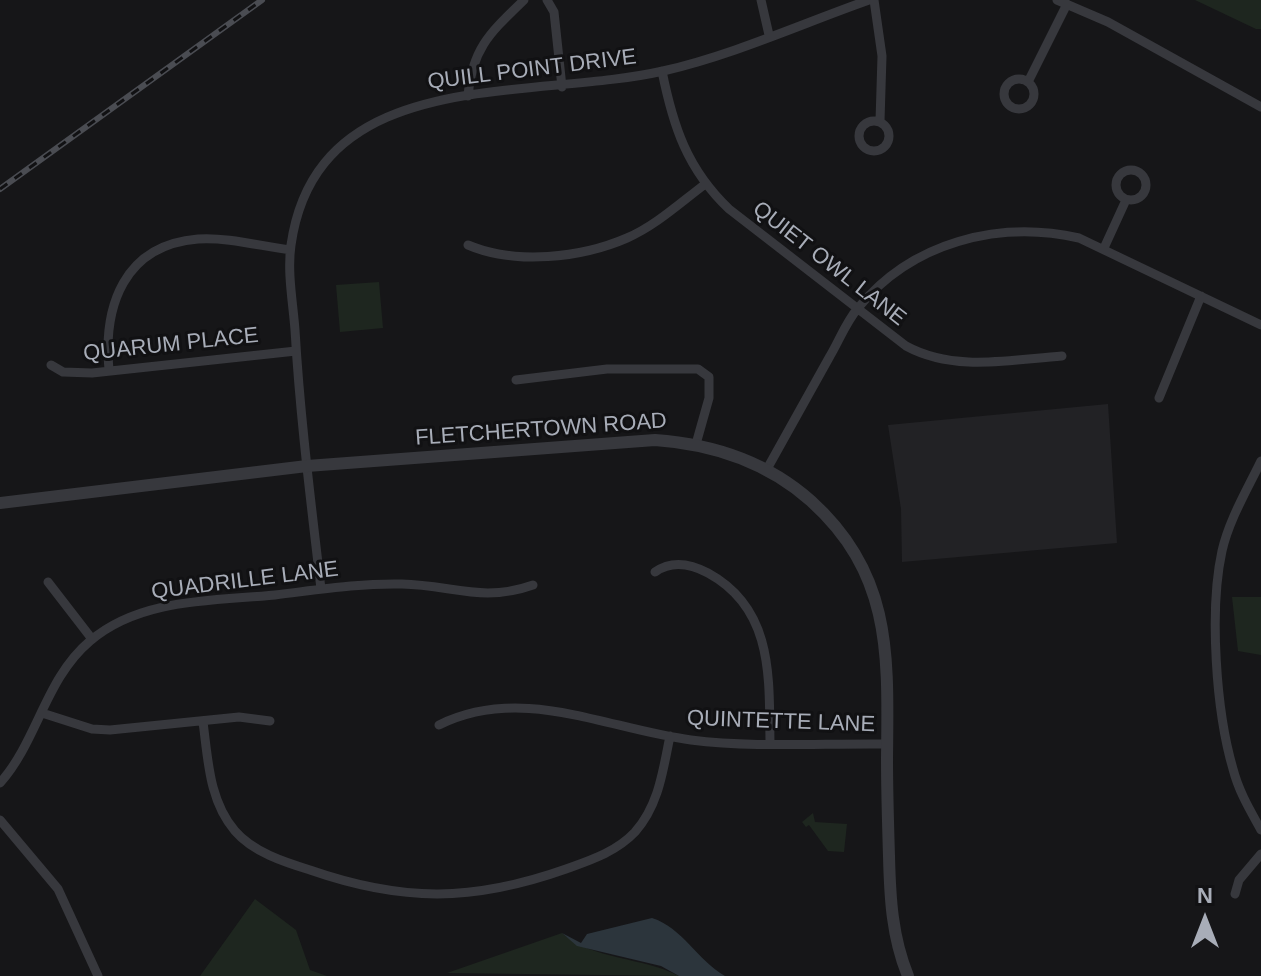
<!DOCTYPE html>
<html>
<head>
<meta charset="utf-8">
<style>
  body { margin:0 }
  #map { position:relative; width:1261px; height:976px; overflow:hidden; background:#161618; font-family:Arial,sans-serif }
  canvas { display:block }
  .north { position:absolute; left:1165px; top:880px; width:80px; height:80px; -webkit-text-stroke:6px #111113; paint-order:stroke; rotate:0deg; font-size:22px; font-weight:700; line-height:32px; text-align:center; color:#a8adb8 }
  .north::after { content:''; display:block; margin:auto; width:28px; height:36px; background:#a8adb8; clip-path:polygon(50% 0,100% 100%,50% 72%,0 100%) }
</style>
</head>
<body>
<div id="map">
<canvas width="1261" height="976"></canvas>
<div class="north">N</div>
</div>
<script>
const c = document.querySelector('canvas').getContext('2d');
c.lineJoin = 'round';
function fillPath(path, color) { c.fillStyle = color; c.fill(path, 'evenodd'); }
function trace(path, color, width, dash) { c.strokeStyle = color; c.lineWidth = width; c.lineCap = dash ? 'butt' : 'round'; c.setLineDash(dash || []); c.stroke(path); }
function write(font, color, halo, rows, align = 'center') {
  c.font = font + ' Arial,sans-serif'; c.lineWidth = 6; c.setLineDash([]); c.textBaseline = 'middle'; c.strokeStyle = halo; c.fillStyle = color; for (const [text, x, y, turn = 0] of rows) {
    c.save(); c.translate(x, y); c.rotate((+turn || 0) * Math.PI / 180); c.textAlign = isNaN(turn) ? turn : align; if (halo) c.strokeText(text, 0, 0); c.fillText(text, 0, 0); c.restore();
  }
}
const built = new Path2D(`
  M1108,404L1117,543L902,562L901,509L888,425Z`);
const green = new Path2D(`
  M1195,0H1261V29H1256Z
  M379,282L383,328L340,332L336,285Z
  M1232,597H1261V655L1238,651Z
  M813,813L815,822L847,824L844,852L828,851L809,825L806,827L802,822Z
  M255,899L296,930L310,970L327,976H200Z
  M562,933C592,960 643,957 679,976L447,973Z`);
const water = new Path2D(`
  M652,918C683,928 697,960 725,976H679L661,966L577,946L562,933L581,943L587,934Z`);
const minor = new Path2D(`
  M547,0L554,12L562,87
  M761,0L769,35
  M874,0L882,56L880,121
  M1057,0L1108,22L1261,107
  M662,71C673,126 687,169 729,209L906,346C954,372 1009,360 1062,356
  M1004 94a15 15 0 1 1 30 0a15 15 0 1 1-30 0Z
  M1028,82L1067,4
  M468,96C472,48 491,32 524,0
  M859 136a15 15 0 1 1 30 0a15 15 0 1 1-30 0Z
  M1116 185a15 15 0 1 1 30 0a15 15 0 1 1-30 0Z
  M468,245C515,265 581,258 627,238C655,226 680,203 704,185
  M1104,248L1126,200
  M51,365L63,372L92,373L296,351
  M109,370C103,306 124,245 198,239C227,237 260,246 290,250
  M516,380L607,369H698L709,377V398L696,444
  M1159,398L1201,296
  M1261,461C1247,490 1229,520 1222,551C1209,610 1216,711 1233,769C1239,792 1250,810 1261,830
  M767,469C788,431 809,394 830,356C839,341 846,322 858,308C912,242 998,220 1079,238L1261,325
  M655,572C672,560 691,564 708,573C774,609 769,678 770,743
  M48,582L92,639
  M321,589C311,503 300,416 295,330C293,303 287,272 291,245C317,63 532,101 663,71C733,55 801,24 869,0
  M42,713L92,729L110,730L239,717L270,721
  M203,722C208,759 209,801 235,831C253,852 284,862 310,870C402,902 473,902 566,869C591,860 616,852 635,832C659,805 663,770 670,736
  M439,725C522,684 607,729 691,740C755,748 823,743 888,744
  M0,783C38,740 45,679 90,641C140,598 213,601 275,595C317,590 359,583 402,584C452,585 482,603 533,585
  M0,820L58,889L98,976
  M1235,894L1239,880L1261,854`);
const tertiary = new Path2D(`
  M0,503L307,466L655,440C713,444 766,461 811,501C893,575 888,657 887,759C887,791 888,824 889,856C890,898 892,937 908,976`);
const rail = new Path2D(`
  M0,189L262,0`);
const streetNames = [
  ["QUILL POINT DRIVE",532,70,-7],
  ["QUIET OWL LANE",829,264,38],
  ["QUARUM PLACE",171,345,-6],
  ["FLETCHERTOWN ROAD",541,430,-4],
  ["QUADRILLE LANE",245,581,-7],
  ["QUINTETTE LANE",781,722,2]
];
fillPath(built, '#222225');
fillPath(green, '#1e261f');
fillPath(water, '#2c353c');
trace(minor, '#37383d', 9);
trace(tertiary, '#37383d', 12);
trace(rail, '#4a4c52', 6);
trace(rail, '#111113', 3, [9]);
write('22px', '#a8adb8', '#111113', streetNames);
</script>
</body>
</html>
